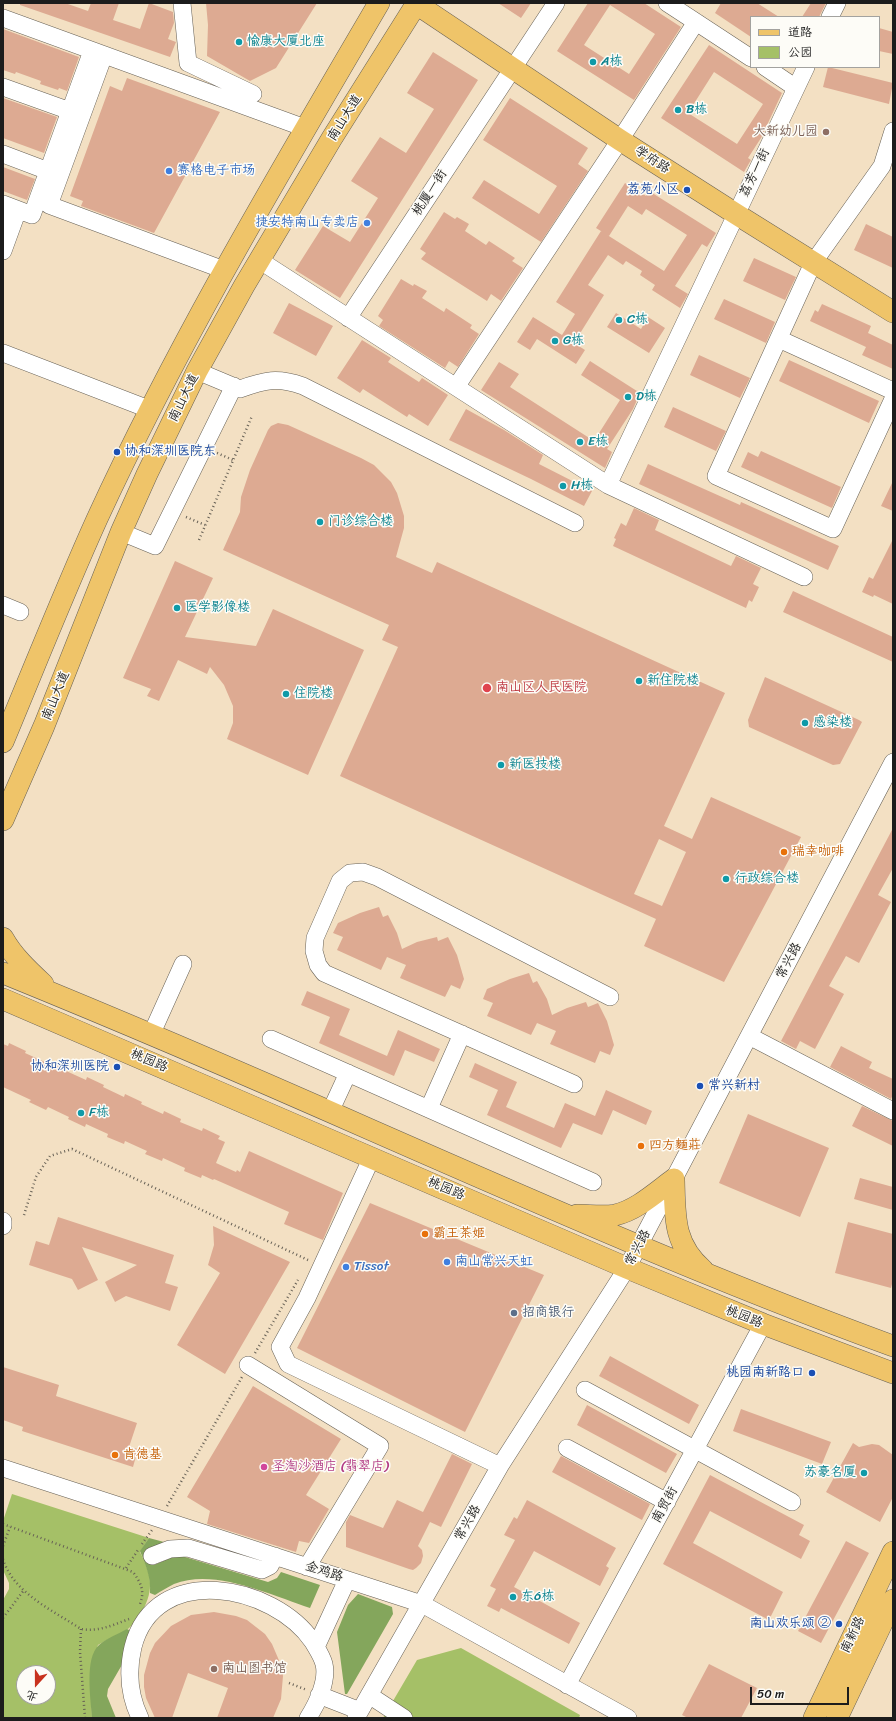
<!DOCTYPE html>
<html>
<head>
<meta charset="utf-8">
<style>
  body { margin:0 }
  #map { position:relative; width:896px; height:1721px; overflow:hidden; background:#f3e0c3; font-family:Sriracha,"LXGW WenKai TC",sans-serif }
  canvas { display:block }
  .frame { position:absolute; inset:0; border:4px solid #1c1c1c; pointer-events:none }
  .legend { position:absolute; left:750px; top:16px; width:130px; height:52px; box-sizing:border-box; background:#fdfcf7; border:1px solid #a3a29f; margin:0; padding:5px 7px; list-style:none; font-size:12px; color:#1c1c1c }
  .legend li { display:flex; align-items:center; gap:8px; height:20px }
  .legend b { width:20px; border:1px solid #a3a29f }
  .north { position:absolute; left:16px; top:1665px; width:40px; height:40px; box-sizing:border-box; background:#fdfcf7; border:1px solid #a3a29f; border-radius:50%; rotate:201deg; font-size:11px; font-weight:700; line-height:16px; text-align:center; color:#1c1c1c }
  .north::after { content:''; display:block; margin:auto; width:14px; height:18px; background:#c8321e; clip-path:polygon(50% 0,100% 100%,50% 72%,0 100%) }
  .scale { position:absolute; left:750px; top:1687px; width:99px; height:18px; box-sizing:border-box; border:2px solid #1c1c1c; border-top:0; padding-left:5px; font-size:12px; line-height:14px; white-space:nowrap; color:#1c1c1c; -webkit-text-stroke:3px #fdfcf7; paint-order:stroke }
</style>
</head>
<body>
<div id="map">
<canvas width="896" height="1721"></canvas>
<div class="frame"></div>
<ul class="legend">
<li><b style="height:5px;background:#efc469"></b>道路</li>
<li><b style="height:11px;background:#a5c067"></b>公园</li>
</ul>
<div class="north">北</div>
<div class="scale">50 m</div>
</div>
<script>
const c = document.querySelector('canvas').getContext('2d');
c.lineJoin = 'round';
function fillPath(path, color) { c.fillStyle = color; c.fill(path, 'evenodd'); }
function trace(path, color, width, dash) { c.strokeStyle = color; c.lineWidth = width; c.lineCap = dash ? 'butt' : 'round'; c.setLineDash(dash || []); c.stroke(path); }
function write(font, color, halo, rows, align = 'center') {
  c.font = font + ' Sriracha,"LXGW WenKai TC",sans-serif'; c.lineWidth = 3; c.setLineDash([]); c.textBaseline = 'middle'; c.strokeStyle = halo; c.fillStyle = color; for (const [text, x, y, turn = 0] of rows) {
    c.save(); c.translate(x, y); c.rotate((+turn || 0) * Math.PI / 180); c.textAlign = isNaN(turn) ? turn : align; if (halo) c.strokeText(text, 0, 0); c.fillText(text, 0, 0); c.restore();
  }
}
const green = new Path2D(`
  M12,1494L149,1538L140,1552C151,1575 155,1588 142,1612C138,1618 133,1625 128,1629C118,1635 108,1639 98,1645L90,1672L92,1718H3V1600L9,1589V1583L3,1570V1521ZM24,1673H48V1697H24Z
  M461,1648L580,1715L579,1718H383L417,1660Z`);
const forest = new Path2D(`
  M149,1538L164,1542L148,1550L154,1565L175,1556L185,1557L268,1582L277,1578L281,1572L320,1585L310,1608C270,1595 215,1568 174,1584C168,1587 161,1591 155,1595L150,1593C151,1577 146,1566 140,1551Z
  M358,1594L392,1607L393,1614L347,1694H345L337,1632L348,1605Z
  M127,1629L133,1632L123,1663L108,1689L107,1696L116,1718H92C91,1700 84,1658 99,1645C107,1638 118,1634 127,1629Z`);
const building = new Path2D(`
  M20,3H65L88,11L91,3H119L113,20L140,29L149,3L173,12L174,23L168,39L176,42L170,57L20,5Z
  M206,3H317L276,68L250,81L207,56L208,25Z
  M498,3H531L521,18Z
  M588,3H644L681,27L634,100L557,51ZM610,5L655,34L629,74L584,45Z
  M721,3H757L779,17H751V37L715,13Z
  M811,3H826L819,17H802Z
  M879,28L893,32V54L879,51Z
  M3,29L79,57L67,91L59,88L58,90L40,84L41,81L16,72L15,74L3,70Z
  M709,45L782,93L761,138L748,158L751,160L744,172L661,118ZM714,72L763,104L737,144L688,113Z
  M433,52L478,80L340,298L295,270L323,226L350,242L378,198L351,181L380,137L406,153L434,109L407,93Z
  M828,67L893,83L889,104L823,87Z
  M127,78L220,112L154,233L81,206L83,201L70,196L110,86L122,91Z
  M3,98L57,117L44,153L3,138Z
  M510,98L588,148L578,164L588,171L541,242L472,198L484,180L539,214L557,186L483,140Z
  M3,167L35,179L27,200L3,191Z
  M625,183L646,196L649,191L716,233L707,247L702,244L675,286L688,294L680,308L652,290L655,285L640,275L642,271L626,261L623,265L608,255L588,285L604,295L574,343L585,350L576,364L537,339L530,350L517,342L533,317L562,335L575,314L556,302L601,231L664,271L687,235L646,209L642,215L628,206L609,236L596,228Z
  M444,212L455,219L457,217L469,224L465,231L486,245L489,241L515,258L512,261L523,268L501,301L491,294L487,301L421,259L426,253L420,249Z
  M866,224L893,237V268L854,250Z
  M754,258L796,277L785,300L743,281Z
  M401,279L413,286L414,284L427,291L422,298L444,312L446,308L472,325L470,328L479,334L458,367L449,361L445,368L379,326L383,320L378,316Z
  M724,299L775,322L766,343L714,319Z
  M289,303L333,326L316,356L273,333Z
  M822,304L871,326L868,333L893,345V369L862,355L866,347L810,321L815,310L818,312Z
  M616,313L641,329L648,317L665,328L649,353L607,327Z
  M362,340L391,358L388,362L419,382L422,378L448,395L428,426L409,414L407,417L363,389L360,393L337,378Z
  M699,355L750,378L740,398L690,375Z
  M789,360L879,401L869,423L779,381Z
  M590,361L640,393L633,409L607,449L612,452L605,468L481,390L499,362L519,374L510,387L594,441L620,400L581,375Z
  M673,407L726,431L716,451L664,427Z
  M466,409L504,430L543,455L539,464L592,491L584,506L531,479L449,440Z
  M278,423L288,425L361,458L374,465L391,482L397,493L404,516V528L396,557L432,573L437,562L725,693L664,826L692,839L711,797L801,837L724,982L644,946L656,919L340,776L398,647L382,640L389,625L223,550L240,512L241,497L250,470L268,430L271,426ZM659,839L686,852L662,906L634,894Z
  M761,451L841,487L832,508L741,467L748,452L758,457Z
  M648,464L740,505L741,502L839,546L828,570L639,484Z
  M893,481V511L881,506Z
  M634,508L659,520L655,530L731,566L736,556L761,568L753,584L759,587L752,602L749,600L746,608L613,546L616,539L614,538L621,523L626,526Z
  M893,539V604L874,595L873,597L862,592L869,577L873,579Z
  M175,561L213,578L185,637L256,646L273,609L364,650L308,775L227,739L233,723V706L224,685L210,667L207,674L178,660L159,701L147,696L151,689L123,678Z
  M793,591L893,637V662L783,612Z
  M765,677L859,720L862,722L840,764L833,765L749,727L748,720Z
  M893,828V868L878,895L891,902L859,963L846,956L829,986L844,994L815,1049L800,1041L796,1049L781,1041Z
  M379,907L383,917L388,915L397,933L402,949L417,942L437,937L438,941L448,937L457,955L464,979L460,989L451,985L445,997L400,978L406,965L387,957L381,970L337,950L343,937L333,933L338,923L360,913Z
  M529,973L533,983L537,981L547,999L552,1015L567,1008L586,1002L588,1007L598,1003L607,1021L614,1045L610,1055L600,1051L595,1063L550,1044L556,1031L537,1023L531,1035L487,1016L493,1003L483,999L487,989L510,979Z
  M307,991L350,1009L339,1035L387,1056L398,1030L440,1049L434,1062L405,1050L394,1076L319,1043L330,1017L301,1005Z
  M9,1043L26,1051L25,1053L47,1063L48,1060L65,1068L64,1070L86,1080L87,1077L104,1085L103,1087L124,1097L125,1094L142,1102L141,1104L163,1114L164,1111L181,1119L180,1122L202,1131L203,1128L220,1136L218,1139L225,1142L216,1163L236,1172L237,1170L240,1172L249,1151L343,1193L323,1240L284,1224L289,1212L214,1179L213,1180L202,1175L201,1178L184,1171L185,1168L163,1158L162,1161L145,1154L147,1151L125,1141L124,1144L107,1137L108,1134L86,1124L85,1127L68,1119L69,1117L48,1107L46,1110L29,1102L31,1100L3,1087V1044L8,1046Z
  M841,1046L872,1062L869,1068L893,1079V1094L891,1099L830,1067Z
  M475,1063L517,1082L506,1107L554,1128L565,1103L595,1116L606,1090L652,1111L646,1125L613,1110L602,1135L573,1123L561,1148L487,1115L498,1090L469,1077Z
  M862,1106L893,1121V1146L852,1126Z
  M748,1114L829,1148L800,1217L719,1183Z
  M860,1178L893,1187V1210L854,1199Z
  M370,1203L544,1275L465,1432L297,1348Z
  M58,1217L174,1255L165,1283L178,1287L170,1311L126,1296L115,1302L105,1282L137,1265L110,1256L82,1247L98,1280L78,1290L72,1279L29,1265L36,1241L49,1245Z
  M848,1222L893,1234V1280L891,1288L835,1273Z
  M213,1226L290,1262L225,1374L177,1345L220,1273L208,1265L214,1245Z
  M610,1356L699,1405L689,1424L599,1376Z
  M3,1367L59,1385L56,1396L137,1423L129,1447L138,1449L133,1467L22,1431L23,1427L3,1420Z
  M253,1386L341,1439L306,1495L329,1509L309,1543L299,1541L296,1552L207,1524L210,1511L187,1497Z
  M587,1405L677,1454L666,1473L577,1425Z
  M741,1409L831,1442L822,1464L733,1431Z
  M853,1443L859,1447L872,1444L879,1445L893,1455V1497L880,1522L826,1492Z
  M452,1454L472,1464L441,1527L430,1522L418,1546L422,1550L423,1556L421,1563L416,1568L413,1570L409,1569L346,1547V1522L350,1515L383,1528L397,1500L423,1512Z
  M561,1456L650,1504L642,1520L552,1472Z
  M710,1475L804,1525L799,1535L810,1541L801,1559L710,1511L693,1543L783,1592L769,1620L663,1564Z
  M527,1500L616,1548L606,1566L609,1568L600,1586L534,1551L514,1587L580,1623L569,1644L501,1608L499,1612L487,1606L496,1589L490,1586L515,1540L504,1535L514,1517L517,1519Z
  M846,1541L869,1553L821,1643L798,1631Z
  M214,1612L236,1616L247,1620L265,1634L272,1644L281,1665L283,1676L281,1699L273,1718H217L228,1688L188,1673L172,1718H155L146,1698L144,1687V1675L150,1653L155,1643L171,1626L191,1615Z
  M709,1664L757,1688L741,1718H688L682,1715Z`);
const path = new Path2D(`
  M217,453L233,460
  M186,517L205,525
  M199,540L252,416
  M24,1215L36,1177L50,1156L72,1149L308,1260
  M255,1353L298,1280
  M167,1506L242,1377
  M3,1524L133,1572C141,1583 145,1591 140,1604
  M142,1544L152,1530
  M3,1546L10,1527
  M3,1559C13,1593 54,1611 81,1629C99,1632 113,1625 129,1619
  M126,1568L138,1550
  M3,1618L24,1590
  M81,1629L80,1652L85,1718
  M289,1683L307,1690`);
const minor = new Path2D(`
  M182,3L188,63L253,94
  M667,3L751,58
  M830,17L837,3
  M3,18L305,128
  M104,55L49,205L224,270
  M765,67L796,88
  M3,87L70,111
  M893,131L882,166L813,263L716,476L833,529L893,399
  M3,154L48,171
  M3,204L32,215L92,51
  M3,214L15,218L3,251
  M259,260L608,485L804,577
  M348,318L556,3
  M779,339L893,391
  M3,353L151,410
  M197,371L240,389C265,380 277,377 303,386L575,523
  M456,387L620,140L696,22
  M608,485L806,67
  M121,532L155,546L234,386
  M3,605L20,612
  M151,1035L183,964
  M749,1036L893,1111
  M271,1039L593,1182
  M574,1084L324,973L318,965L314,951L315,938L340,881L350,873L363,872L377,877L610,997
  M429,1108L462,1034
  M330,1112L348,1073
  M372,1157L307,1298L280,1347L288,1364L500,1466
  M3,1221V1226
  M248,1365L380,1446L307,1567
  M585,1390L792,1502
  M567,1448L667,1502
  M3,1468L422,1604L628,1718
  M152,1556L170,1549L188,1548L262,1570L270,1566L275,1556
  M316,1647L347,1580
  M567,1685L763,1324
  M319,1695L360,1711
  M369,1695L404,1718
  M140,1718C129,1695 127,1672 133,1647C155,1561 274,1584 313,1642C317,1649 322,1656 324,1664C328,1681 317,1704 308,1718
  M356,1718L500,1466L627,1268L893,762`);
const major = new Path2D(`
  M415,3L620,140L736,214L893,312
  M3,742C34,668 64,592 97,519C179,341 280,172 379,3
  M3,820L44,726L121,532L147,474L197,371L244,286L332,138L417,3
  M3,938C13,956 28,970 43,984
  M3,973C126,1023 247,1075 369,1129C542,1205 715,1281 893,1346
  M3,999L627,1268L763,1324L893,1373
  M674,1179C675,1216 673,1244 703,1270
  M577,1215C589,1215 603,1217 615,1215C637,1210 656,1192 674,1179
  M814,1718L893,1552
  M837,1718L893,1600`);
const markers = [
  [239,42,4,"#0f9aa8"],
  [593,62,4,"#0f9aa8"],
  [678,110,4,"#0f9aa8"],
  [826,132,4,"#8d6e63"],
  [169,171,4,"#3f7fe0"],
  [687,190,4,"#1a4fb4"],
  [367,223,4,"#3f7fe0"],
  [619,320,4,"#0f9aa8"],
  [555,341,4,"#0f9aa8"],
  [628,397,4,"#0f9aa8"],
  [580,442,4,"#0f9aa8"],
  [117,452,4,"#1a4fb4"],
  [563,486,4,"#0f9aa8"],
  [320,522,4,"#0f9aa8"],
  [177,608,4,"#0f9aa8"],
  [639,681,4,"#0f9aa8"],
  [487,688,5,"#e0444e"],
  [286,694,4,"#0f9aa8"],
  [805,723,4,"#0f9aa8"],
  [501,765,4,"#0f9aa8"],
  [784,852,4,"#e8710a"],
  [726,879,4,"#0f9aa8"],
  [117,1067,4,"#1a4fb4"],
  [700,1086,4,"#1a4fb4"],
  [81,1113,4,"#0f9aa8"],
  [641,1146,4,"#e8710a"],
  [425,1234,4,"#e8710a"],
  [447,1262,4,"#3f7fe0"],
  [346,1267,4,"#3f7fe0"],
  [514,1313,4,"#5c6f8a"],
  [812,1373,4,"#1a4fb4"],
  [115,1455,4,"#e8710a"],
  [264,1467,4,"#d1479c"],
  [864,1473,4,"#0f9aa8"],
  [513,1597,4,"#0f9aa8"],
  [839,1624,4,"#1a4fb4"],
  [214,1669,4,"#8d6e63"]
];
const cultureNames = [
  ["愉康大厦北座",247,42],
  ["A栋",601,62],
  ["B栋",686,110],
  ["C栋",627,320],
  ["G栋",563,341],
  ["D栋",636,397],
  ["E栋",588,442],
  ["H栋",571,486],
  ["门诊综合楼",328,522],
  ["医学影像楼",185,608],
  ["新住院楼",647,681],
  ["住院楼",294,694],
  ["感染楼",813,723],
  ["新医技楼",509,765],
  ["行政综合楼",734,879],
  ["F栋",89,1113],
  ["苏豪名厦",856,1473,"right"],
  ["东6栋",521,1597]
];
const streetNames = [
  ["南山大道",345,118,-58],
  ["学府路",652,160,33],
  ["荔芳一街",755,173,-64],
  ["桃厦一街",430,193,-57],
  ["南山大道",184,398,-64],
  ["南山大道",56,696,-68],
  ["常兴路",789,961,-62],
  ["桃园路",149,1061,23],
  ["桃园路",446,1189,23],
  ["常兴路",638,1248,-62],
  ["桃园路",744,1317,22],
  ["南贸街",665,1505,-61],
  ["常兴路",468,1523,-60],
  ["金鸡路",324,1572,18],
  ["南新路",853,1635,-65]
];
const educationNames = [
  ["大新幼儿园",818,132],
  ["南山图书馆",222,1669,"left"]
];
const shopNames = [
  ["赛格电子市场",177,171],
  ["捷安特南山专卖店",359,223,"right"],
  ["南山常兴天虹",455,1262],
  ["Tissot",354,1267]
];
const transitNames = [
  ["荔苑小区",679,190],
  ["协和深圳医院东",125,452,"left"],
  ["协和深圳医院",109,1067],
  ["常兴新村",708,1086,"left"],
  ["桃园南新路口",804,1373],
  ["南山欢乐颂 ②",831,1624]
];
const healthNames = [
  ["南山区人民医院",496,688]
];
const foodNames = [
  ["瑞幸咖啡",792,852],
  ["四方麵莊",649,1146],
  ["霸王茶姬",433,1234],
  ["肯德基",123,1455]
];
const serviceNames = [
  ["招商银行",522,1313]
];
const hotelNames = [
  ["圣淘沙酒店 (翡翠店)",272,1467]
];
fillPath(green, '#a5c067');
fillPath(forest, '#84a65c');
fillPath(building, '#ddaa92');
trace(minor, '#676156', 18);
trace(major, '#676156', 22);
trace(path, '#676156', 2.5, [1, 3]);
trace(minor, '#fff', 17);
trace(major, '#efc469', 21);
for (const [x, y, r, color] of markers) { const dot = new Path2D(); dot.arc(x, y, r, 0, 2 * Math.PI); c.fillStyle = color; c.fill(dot); trace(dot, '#fdfcf7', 1.5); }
write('13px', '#0d838f', '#fdfcf7', cultureNames, 'left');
write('13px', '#1c1c1c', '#fdfcf7', streetNames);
write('13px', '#785e54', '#fdfcf7', educationNames, 'right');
write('13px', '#366cbe', '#fdfcf7', shopNames, 'left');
write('13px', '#164399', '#fdfcf7', transitNames, 'right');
write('13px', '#be3a42', '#fdfcf7', healthNames, 'left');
write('13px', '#c56008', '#fdfcf7', foodNames, 'left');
write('13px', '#4e5e75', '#fdfcf7', serviceNames, 'left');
write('13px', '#b23c85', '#fdfcf7', hotelNames, 'left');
</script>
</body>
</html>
